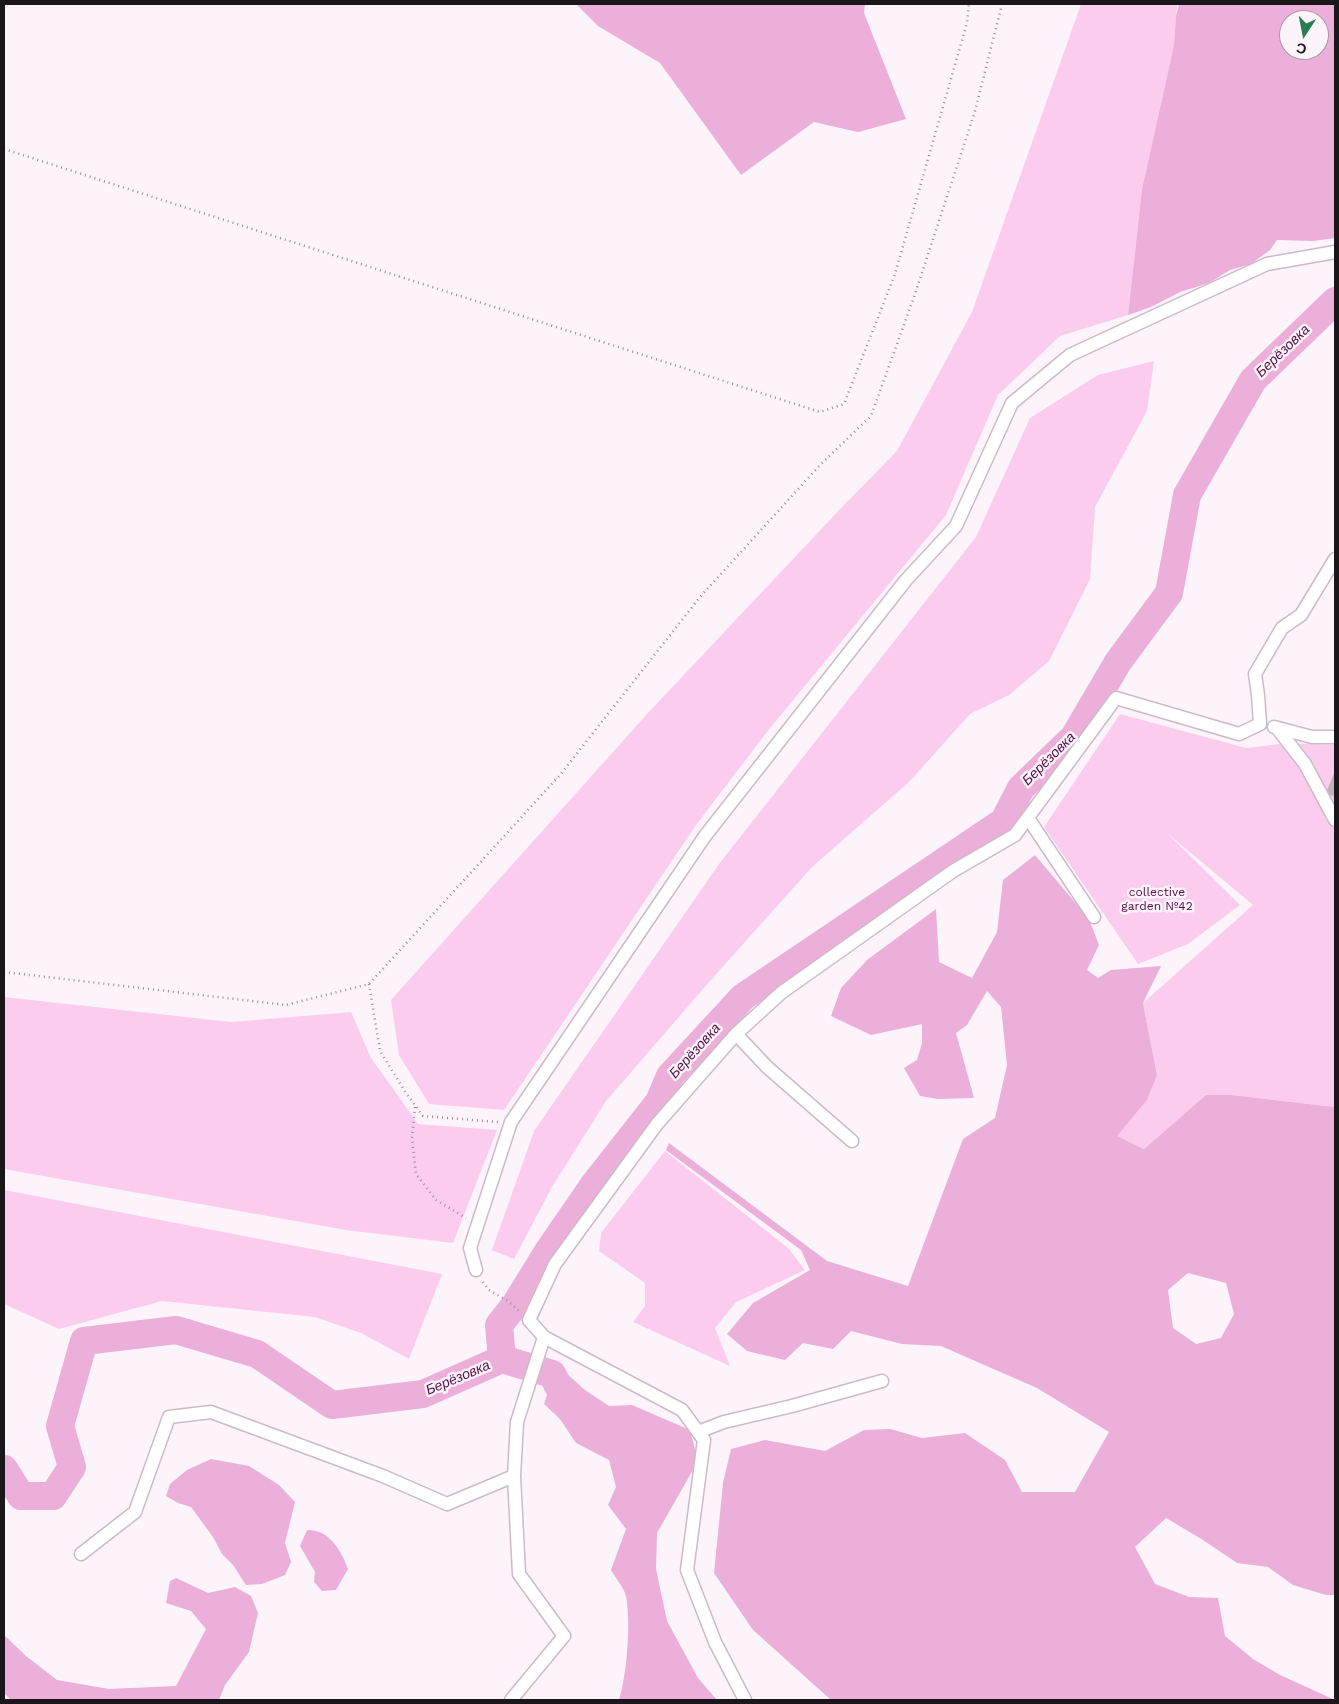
<!DOCTYPE html>
<html>
<head>
<meta charset="utf-8">
<style>
  body { margin:0 }
  #map { position:relative; width:1339px; height:1704px; overflow:hidden; background:#fdf3fa; font-family:"Work Sans",sans-serif }
  canvas { display:block }
  .frame { position:absolute; inset:0; border:5px solid #1b161a; pointer-events:none }
  .north { position:absolute; left:1279px; top:10px; width:50px; height:50px; box-sizing:border-box; background:#fdf3fa; border:1px solid #a39ba0; border-radius:50%; rotate:191deg; font-size:14px; font-weight:700; line-height:20px; text-align:center; color:#1b161a }
  .north::after { content:''; display:block; margin:auto; width:18px; height:22px; background:#287e51; clip-path:polygon(50% 0,100% 100%,50% 72%,0 100%) }
</style>
</head>
<body>
<div id="map">
<canvas width="1339" height="1704"></canvas>
<div class="frame"></div>
<div class="north">С</div>
</div>
<script>
const c = document.querySelector('canvas').getContext('2d');
c.lineJoin = 'round';
function fillPath(path, color) { c.fillStyle = color; c.fill(path, 'evenodd'); }
function trace(path, color, width, dash) { c.strokeStyle = color; c.lineWidth = width; c.lineCap = dash ? 'butt' : 'round'; c.setLineDash(dash || []); c.stroke(path); }
function write(font, color, halo, rows, align = 'center') {
  c.font = font + ' "Work Sans",sans-serif'; c.lineWidth = 5; c.setLineDash([]); c.textBaseline = 'middle'; c.strokeStyle = halo; c.fillStyle = color; for (const [text, x, y, turn = 0] of rows) {
    c.save(); c.translate(x, y); c.rotate((+turn || 0) * Math.PI / 180); c.textAlign = isNaN(turn) ? turn : align; if (halo) c.strokeText(text, 0, 0); c.fillText(text, 0, 0); c.restore();
  }
}
const green = new Path2D(`
  M1081,4H1177L1174,45L1142,189L1128,315L1060,336L998,395L946,515L770,728L696,825L504,1110L429,1104L399,1055L391,1000L647,714L843,506L897,451L972,312Z
  M1154,361L1147,411L1095,507L1090,579L1049,661L1009,695L970,714L909,782L812,867L710,981L606,1101L552,1187L514,1259L492,1250L534,1131L719,864L976,537L1030,418L1098,375Z
  M1120,714L1246,748L1288,743L1335,745V1107L1231,1095H1206L1144,1149L1116,1136L1147,1100L1157,1075L1143,1003L1253,905L1167,833L1240,905L1188,944L1138,964L1044,827Z
  M4,997L231,1022L351,1012L371,1058L418,1124L497,1130L453,1243L346,1230L4,1169Z
  M665,1151L788,1248L805,1270L736,1302L715,1328L730,1366L633,1322L645,1306V1283L599,1251L601,1233Z
  M4,1190L442,1274L409,1359L361,1333L315,1317L162,1301L59,1329L4,1304Z`);
const water = new Path2D(`
  M576,4H865L864,13L906,119L858,132L814,122L741,175L660,63L598,26Z
  M1179,4H1335V238L1313,241L1277,240L1270,250L1251,264L1230,270L1209,283L1180,292L1151,307L1128,315L1142,189L1174,45L1176,16ZM1289,20H1319V50H1289Z
  M1035,855L1089,919L1099,945L1087,970L1098,978L1111,970L1161,966L1143,1003L1157,1075L1147,1100L1117,1136L1144,1149L1206,1095H1231L1335,1107V1595H1326L1293,1585L1268,1567L1237,1563L1203,1540L1166,1518L1135,1547L1155,1584L1189,1597L1218,1598L1225,1636L1253,1659L1280,1675L1335,1700H831L753,1630L714,1573L723,1483L731,1449L765,1440L825,1451L864,1430L890,1429L922,1438L965,1433L1005,1460L1022,1492H1075L1109,1432L1037,1388L941,1346L902,1344L851,1331L833,1349L803,1343L785,1360L747,1351L727,1334L753,1303L810,1270L801,1250L666,1150L669,1143L827,1261L908,1286L963,1139L995,1118L1007,1065L1001,1007L987,991L967,1025L956,1033L974,1098L938,1099L920,1096L904,1068L917,1060L922,1043V1024L871,1035L831,1016L841,988L867,960L936,909L939,962L972,978L997,932L1003,880ZM1188,1273L1226,1283L1234,1314L1221,1338L1196,1344L1173,1328L1168,1290Z
  M557,1365L585,1390L609,1406L632,1405L690,1430L698,1461L657,1533L656,1569L667,1621L698,1678L717,1700H619C627,1675 631,1622 626,1596C624,1588 615,1577 611,1570L626,1529L608,1505L616,1487L609,1460L576,1443L560,1419L544,1404Z
  M211,1459L249,1466L279,1485L295,1502L285,1543L291,1562L285,1575L262,1584L246,1585L233,1565L222,1554L213,1537L191,1507L178,1503L166,1496L170,1484L187,1470Z
  M307,1530C329,1529 341,1550 348,1569L336,1590L322,1591L314,1582L315,1572L300,1546Z
  M176,1578L208,1593L235,1587L251,1596L258,1613L249,1652L225,1685L219,1700H11L4,1693V1635L26,1656L57,1680L109,1689L176,1686L206,1629L191,1611L166,1603L170,1581Z`);
const river = new Path2D(`
  M502,1359L552,1374L570,1409
  M4,1469L21,1496H53L72,1467L60,1426L84,1341L176,1330L257,1354L332,1405L423,1394L502,1359L499,1325L515,1305L547,1253L593,1186L659,1102L670,1076L743,997L1004,821L1021,788L1074,737L1118,662L1169,593L1187,495L1253,380L1335,301`);
const building = new Path2D(`
  M1335,771V797L1326,793Z`);
const path = new Path2D(`
  M4,149L820,412L844,404L895,274L967,23L969,4
  M4,972L286,1005L369,984L560,775L700,597L821,464L871,416L914,297L975,111L1002,4
  M369,984L380,1051L406,1093L423,1116L498,1122
  M415,1107L412,1138L416,1174L436,1200L466,1218
  M483,1282L489,1290L508,1301L519,1311`);
const minor = new Path2D(`
  M1274,727L1312,737H1335
  M1277,728L1305,764L1335,820
  M1028,818L1094,917
  M736,1034L767,1067L852,1141
  M476,1270L470,1248L511,1122L705,836L906,580L956,526L1012,403L1070,355L1267,264L1335,252
  M698,1432L724,1422L792,1406L882,1381
  M81,1554L135,1512L169,1417L211,1412L383,1476L447,1504L514,1476
  M511,1700L564,1636L519,1574L514,1476L517,1422L544,1337
  M745,1700L715,1642L687,1570L704,1440L682,1410L544,1337L529,1320L555,1264L657,1124L736,1034L781,993L953,871L1015,835L1116,698L1239,734L1260,724L1258,695L1255,674L1282,628L1301,615L1335,559`);
const parkNames = [
  ["collective",1157,892],
  ["garden №42",1157,906]
];
const waterNames = [
  ["Берёзовка",1283,351,-44],
  ["Берёзовка",1049,759,-45],
  ["Берёзовка",695,1051,-48],
  ["Берёзовка",458,1378,-23]
];
fillPath(green, '#fcccee');
fillPath(water, '#ebafda');
trace(river, '#ebafda', 28);
fillPath(building, '#c2b2bd');
trace(minor, '#ccbbc7', 15);
trace(path, '#968e94', 2.5, [1, 4]);
trace(minor, '#fff', 12);
write('12px', '#510b45', '#fdf3fa', parkNames);
write('italic 14px', '#540f48', '#fdf3fa', waterNames);
</script>
</body>
</html>
